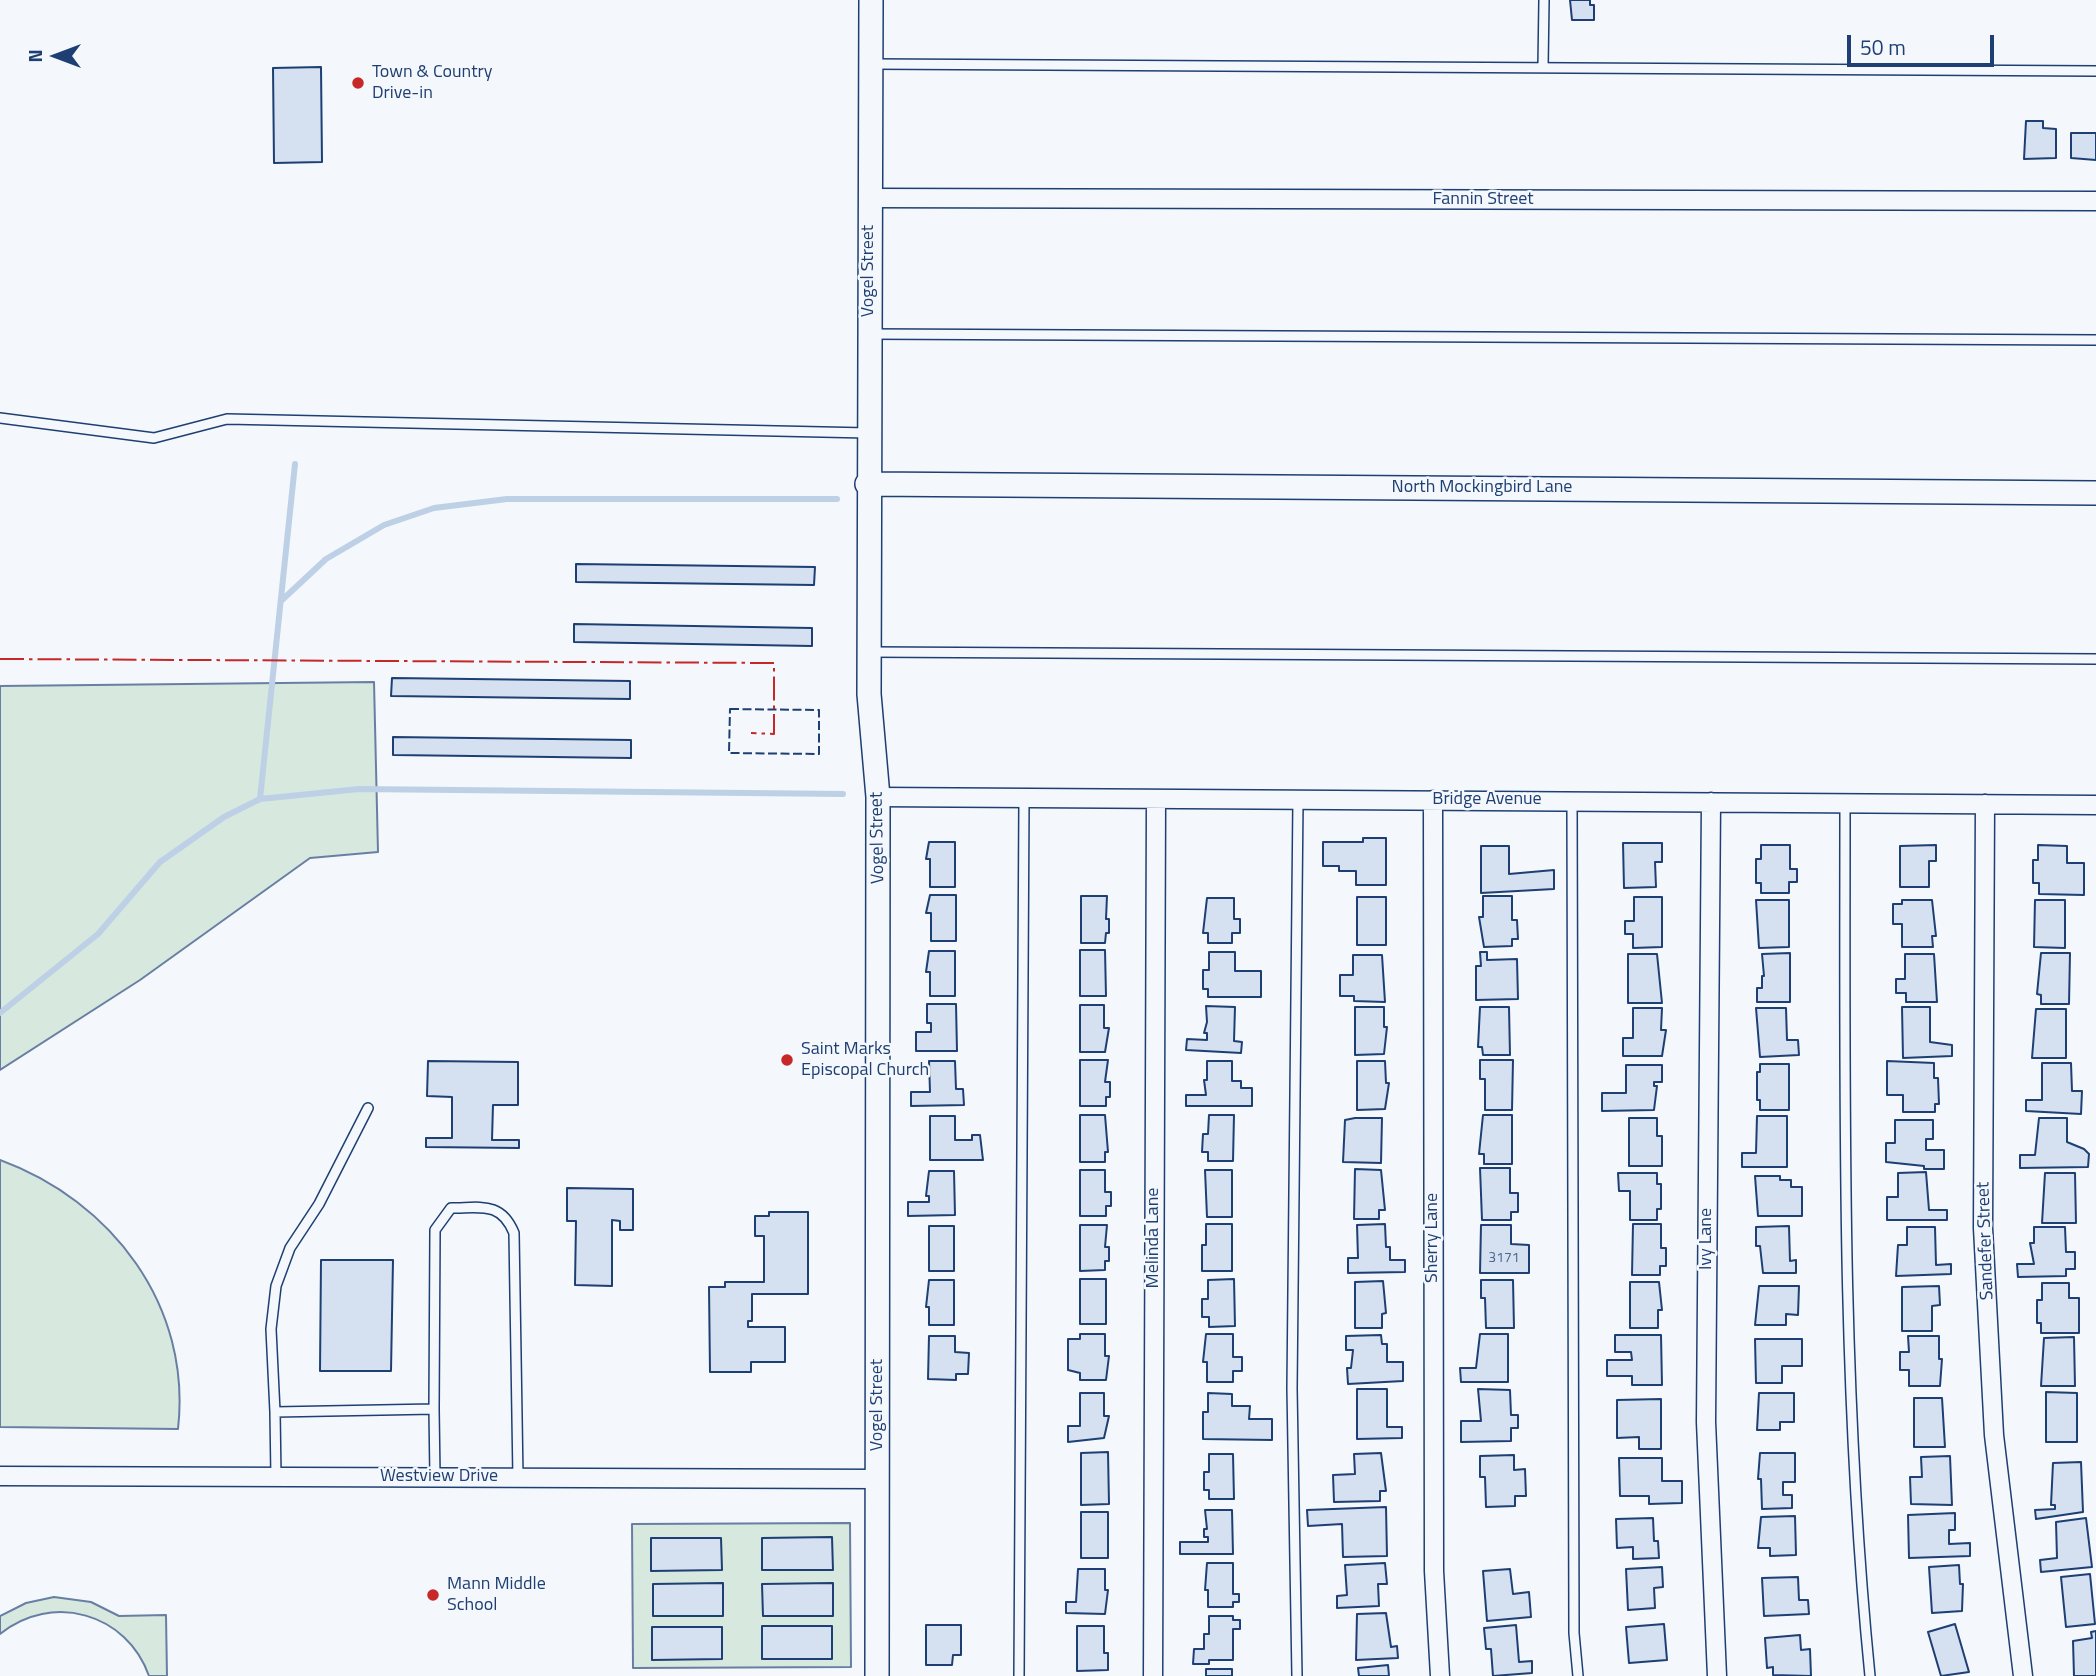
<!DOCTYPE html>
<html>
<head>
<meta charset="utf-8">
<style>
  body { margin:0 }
  #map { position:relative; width:2096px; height:1676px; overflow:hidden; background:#f4f7fb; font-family:"Titillium Web",sans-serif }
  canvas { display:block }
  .north { position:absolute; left:21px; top:21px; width:70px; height:70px; -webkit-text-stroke:5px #f4f7fb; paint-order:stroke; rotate:270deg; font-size:19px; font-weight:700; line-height:28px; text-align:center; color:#1d3f73 }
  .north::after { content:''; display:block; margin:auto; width:24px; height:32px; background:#1d3f73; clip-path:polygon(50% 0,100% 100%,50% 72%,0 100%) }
  .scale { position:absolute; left:1847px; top:35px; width:147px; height:32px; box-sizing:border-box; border:4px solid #1d3f73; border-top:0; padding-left:9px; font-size:21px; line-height:24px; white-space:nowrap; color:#1d3f73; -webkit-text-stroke:5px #f4f7fb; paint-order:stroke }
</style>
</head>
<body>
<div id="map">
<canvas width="2096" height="1676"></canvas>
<div class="north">N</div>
<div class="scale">50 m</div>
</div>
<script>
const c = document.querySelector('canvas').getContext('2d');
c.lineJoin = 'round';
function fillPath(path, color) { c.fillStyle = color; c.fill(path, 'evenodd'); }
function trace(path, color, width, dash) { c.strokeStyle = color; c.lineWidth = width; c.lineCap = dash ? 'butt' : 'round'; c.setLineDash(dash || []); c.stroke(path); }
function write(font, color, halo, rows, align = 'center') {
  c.font = font + ' "Titillium Web",sans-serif'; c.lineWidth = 5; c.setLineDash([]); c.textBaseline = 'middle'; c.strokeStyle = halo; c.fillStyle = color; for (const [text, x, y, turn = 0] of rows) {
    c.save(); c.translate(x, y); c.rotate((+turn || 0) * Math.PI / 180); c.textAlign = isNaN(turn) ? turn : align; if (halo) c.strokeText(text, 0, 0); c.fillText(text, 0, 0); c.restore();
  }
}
const green = new Path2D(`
  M374,682L378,852L310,858L140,980L0,1070V686Z
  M0,1160C112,1201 192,1306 178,1429L0,1427Z
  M850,1523L851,1667L633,1668L632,1524Z
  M54,1597L91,1602L119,1616L166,1615L167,1676H149C127,1613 52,1592 0,1634V1616L26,1603Z`);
const stream = new Path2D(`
  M281,601L326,559L384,525L434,508L507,499H837
  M260,799L295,464
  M0,1013L98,934L160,862L224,817L260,799L359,789L843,794`);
const building = new Path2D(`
  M1570,0H1590V5H1594V20H1572Z
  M321,67L322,162L274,163L273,68Z
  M2026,121H2043V128L2056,129V158L2024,159Z
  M2071,133H2096V160L2071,158Z
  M576,564L815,567L814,585L576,582Z
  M574,624L812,628V646L574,642Z
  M392,678L630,681V699L391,696Z
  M393,737L631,740V758L393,755Z
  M1363,838H1386V885H1356V871H1339V866H1323V842H1363Z
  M929,842H955V887H930V859H926Z
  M1623,843H1662V862H1655L1656,887L1624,888Z
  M1761,845H1790V869H1797V882H1789V893H1761V883H1756V859H1761Z
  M1936,845V861H1929V887H1900V846Z
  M2038,845L2067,846V863H2084V895L2039,894V883H2033V860H2038Z
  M1481,846H1509V874L1554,870V889L1481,893Z
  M930,895H956V941H931V913H926Z
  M1081,896H1107L1106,919H1109V933H1106L1105,943H1081Z
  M1483,896H1512V920H1517L1518,939H1512V946L1484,947L1479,917H1483Z
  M1357,897H1386V945H1357Z
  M1634,897H1662V947L1633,948V934H1625V921H1634Z
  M1207,898H1234V919H1240V933H1232V943H1208V933H1203Z
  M1756,900H1789V947L1759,948Z
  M1902,900H1932L1936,936H1932L1933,947H1902V924H1893V904H1902Z
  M2035,900H2065V948L2034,947Z
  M1080,950H1105L1106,996H1080Z
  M929,951H955V996H930V972H926Z
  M1209,952H1235V971H1261V997H1208V989H1203V970H1209Z
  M1480,952H1487V960L1517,959L1518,999L1476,1000V966H1481Z
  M1790,953V1002H1757V988H1762V976H1764L1762,954Z
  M2041,953H2070L2069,1004H2041V995L2037,994Z
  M1628,954H1657L1662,1003H1628Z
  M1905,954H1934L1937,1002H1906V993H1896V979H1905Z
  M1353,955H1382L1385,1002L1354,1001V996H1340V975H1353Z
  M927,1004H956L957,1051H916V1032H931V1023H927Z
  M1080,1005H1104V1028H1109L1105,1052H1080Z
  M1206,1006L1235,1007L1234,1041L1242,1042L1241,1053L1186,1050L1187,1039L1207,1040V1033H1204L1207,1022Z
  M1355,1007H1384V1027H1387L1384,1054L1355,1055Z
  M1480,1007H1509L1510,1055H1483L1482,1047H1478Z
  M1902,1007H1930V1042L1952,1045V1056L1903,1058Z
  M1633,1008H1662L1661,1030H1666L1662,1056H1623V1038H1633Z
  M1756,1008H1786L1787,1040H1798L1799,1055L1760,1057Z
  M2036,1009H2066V1058H2032Z
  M1080,1060H1108L1105,1082H1110V1097H1106V1106H1080Z
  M1480,1060H1513L1512,1110H1485V1079H1480Z
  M428,1061L518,1062V1105H493L492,1140H519V1148L426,1147V1138H452V1097L427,1096Z
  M929,1061H955L956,1089H963L964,1105L911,1106V1092H930Z
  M1207,1061H1232V1081H1241V1088H1252V1106H1186V1095H1206L1204,1080H1207Z
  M1357,1061H1385L1386,1083H1389L1385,1109L1357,1110Z
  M1887,1061L1934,1063V1078H1938L1939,1104H1935V1112H1903V1095H1887Z
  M2042,1063H2071L2072,1091H2082L2081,1114L2026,1111V1100H2042Z
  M1760,1064H1789V1110H1760V1100H1757V1072H1760Z
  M1626,1065H1662V1082H1654V1086H1657L1654,1110L1602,1111V1093H1626Z
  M1080,1115H1105L1108,1152H1105V1162H1080Z
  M1209,1115H1234L1233,1161H1208V1152H1202L1203,1134H1208Z
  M1483,1115H1512V1164H1484V1154H1479Z
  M930,1116H955V1140H972V1135H980L983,1160H930Z
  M1757,1116H1787V1167H1742V1153H1756Z
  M1355,1118H1382L1381,1163L1343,1162L1345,1120Z
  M1629,1118H1657V1136H1662V1166H1629Z
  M2039,1118H2067V1142L2084,1149L2089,1154L2088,1167L2020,1168V1155H2035Z
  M1895,1120H1933V1139H1926V1150H1944V1169H1924V1166L1886,1162V1143H1895Z
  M1480,1168H1510V1193H1518V1212H1511V1220H1482Z
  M1355,1169L1381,1170L1385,1210H1379V1219H1354Z
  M1080,1170H1105V1192H1111V1206H1106V1216H1080Z
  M1205,1170H1232V1217H1207Z
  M929,1171H954L955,1215L908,1216V1202H929V1196H926Z
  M1926,1172L1929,1210H1947V1220H1887V1197H1898V1173Z
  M1618,1173H1657V1184H1661V1209H1657V1220H1630V1191H1619Z
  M2045,1173H2075L2076,1223H2042Z
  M1755,1176H1780V1180H1791V1187H1802V1216H1758Z
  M567,1188L633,1189V1230H620V1221L612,1220V1286L575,1285L576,1221H567Z
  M769,1212H808V1294H752V1321H748V1327H785V1362H751V1372H710L709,1287H725V1282H764V1236H755V1216H769Z
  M1206,1224H1232V1271H1202V1245H1206Z
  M1385,1224L1386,1247H1390V1260H1405V1272L1348,1273V1258H1358L1357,1225Z
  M1633,1224H1661V1248H1666V1266H1660V1275H1632Z
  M1080,1225H1107L1105,1247H1109V1261H1105V1270L1080,1271Z
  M1481,1225H1511V1244L1529,1245V1273H1480Z
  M929,1226H954V1271H929Z
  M1789,1226L1790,1261L1796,1260V1273H1763L1760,1246H1756V1227Z
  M1907,1227H1935L1936,1265L1951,1264V1274L1896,1276L1898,1245H1907Z
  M2034,1227H2065L2066,1252H2075V1269H2066V1276L2018,1277L2017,1264H2034L2030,1243H2034Z
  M321,1260H393L391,1371H320Z
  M1080,1279H1106V1324H1080Z
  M1234,1279L1235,1326L1209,1327V1317H1202V1299H1208V1280Z
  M929,1280H954V1325H929V1307H926Z
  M1481,1280H1513L1514,1328H1486L1485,1298H1481Z
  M1383,1281L1386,1313L1382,1314V1328H1355V1282Z
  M1630,1282H1659L1662,1310H1658V1328H1630Z
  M2042,1283H2069V1298H2079V1333H2041V1323H2037V1300H2042Z
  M1759,1286H1799L1798,1315L1786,1314V1325H1755Z
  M1939,1286L1940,1305L1932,1306V1331H1902V1287Z
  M1080,1334H1105V1356H1109L1106,1380H1080V1373L1068,1370V1339H1080Z
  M1206,1334H1233V1357H1242V1371H1233V1382H1207V1362H1203Z
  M1480,1334H1508V1382H1461L1460,1368H1476Z
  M1381,1335L1382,1344H1387V1362H1403V1381L1348,1384L1347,1368H1351L1353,1350H1346V1336Z
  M1615,1335H1661L1662,1385H1632V1376H1607V1360H1632L1631,1352H1615Z
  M929,1336H955V1352L969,1353L968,1374H956V1380L928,1379Z
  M1908,1336H1939V1359H1942L1940,1386H1909V1370H1900V1352H1909Z
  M2074,1337L2075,1386H2041L2044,1338Z
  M1755,1339H1802V1366H1782V1383H1756Z
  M1357,1389H1387V1427H1402V1438L1357,1439Z
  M1478,1389L1510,1390L1511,1415H1518V1428H1511V1441L1461,1442V1421H1481Z
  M2046,1392L2077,1393V1442H2046Z
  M1080,1393H1104V1416H1109L1104,1438L1068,1442V1426H1080Z
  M1208,1393L1232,1394V1406H1250L1249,1419H1272V1440L1203,1439V1412H1208Z
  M1759,1393H1794V1422H1780V1430H1757Z
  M1914,1398H1942L1945,1447H1914Z
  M1661,1399V1449H1639V1437L1617,1438V1400Z
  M1108,1452L1109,1504L1081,1505V1453Z
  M1381,1453L1386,1491H1380V1501L1334,1502L1333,1475L1355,1474L1354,1454Z
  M1760,1453H1795V1482H1783V1495H1792V1508L1762,1509L1761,1479H1758Z
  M1209,1454H1233L1234,1499H1209V1490H1204V1472H1209Z
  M1514,1455V1470L1525,1469L1526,1496H1515V1506L1486,1507L1485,1477H1480V1456Z
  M1950,1456L1952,1505L1911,1504L1910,1477H1922L1921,1457Z
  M1619,1458H1662V1481H1682V1503L1649,1504V1496H1620Z
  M2081,1462L2083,1512L2036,1519L2035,1510L2055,1509V1505H2051L2053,1463Z
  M1386,1507L1387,1556L1343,1557L1342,1524L1308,1526L1307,1510Z
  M1205,1510H1232L1233,1554H1180V1542H1208V1537H1204V1529H1207Z
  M1081,1512H1108V1558H1081Z
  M1955,1513V1530H1949V1544L1970,1543V1556L1909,1558L1908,1515Z
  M1795,1516L1796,1555L1770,1556V1548H1758L1761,1517Z
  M1653,1518L1654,1541H1658L1659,1558L1633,1559V1547L1617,1548L1616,1519Z
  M2086,1518L2092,1567L2041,1572L2040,1560L2057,1558L2056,1522Z
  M832,1537L833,1570H762V1538Z
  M651,1538H721L722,1570L651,1571Z
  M1207,1563H1233V1594H1239V1602H1233V1607H1208V1590H1205Z
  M1385,1563L1387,1584H1378L1379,1606L1337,1608V1596L1347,1595L1345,1565Z
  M1959,1565L1960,1584H1963L1962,1611L1932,1613L1929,1567Z
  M1662,1567L1663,1587L1654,1588L1655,1608L1628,1610L1626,1569Z
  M1078,1569H1105V1590H1108L1105,1614L1066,1613V1602H1076Z
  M1510,1569L1513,1594L1529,1592L1531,1617L1487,1621L1483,1571Z
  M2090,1574L2095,1624L2066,1627L2061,1577Z
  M1798,1577L1799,1600H1808L1809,1614L1764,1616L1762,1578Z
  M723,1583V1616H653V1584Z
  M833,1583V1616H763L762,1584Z
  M1386,1613L1391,1647L1397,1646L1398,1658L1356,1660L1357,1614Z
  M1209,1616H1233V1620H1240V1629H1233V1660H1209V1664H1193L1194,1649H1204V1634H1209Z
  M1664,1624L1667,1660L1629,1663L1626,1627Z
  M1955,1624L1969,1672L1941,1676L1928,1632Z
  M926,1625H961V1655H953L952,1665H926Z
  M1516,1625L1519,1662L1532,1661V1673L1493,1676L1491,1649H1486L1484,1628Z
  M762,1626H832V1659H762Z
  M1077,1626H1104V1653H1108V1670L1077,1671Z
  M652,1627H722V1659L652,1660Z
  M2096,1631V1676H2074L2073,1641L2092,1638L2091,1632Z
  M1800,1635L1801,1650L1810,1649L1811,1676L1773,1675V1667L1767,1668L1765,1638Z
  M1388,1665L1389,1676H1359L1358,1668Z
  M1206,1669H1232V1676H1206Z`);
const service = new Path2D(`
  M872,64L2096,71
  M1543,67L1544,0
  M870,334L2096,340
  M0,418L154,438L227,419L868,433
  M871,652L2096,659
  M1572,801L1574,1633L1578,1676
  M1845,803C1845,1094 1841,1386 1870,1676
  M434,1409L435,1477
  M275,1412L271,1329L276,1286L290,1248L319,1204L368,1108
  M276,1477L275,1412L434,1409L435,1230L451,1208C480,1208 501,1201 514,1233L518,1478
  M1019,1676L1024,799
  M1297,1676L1292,1388L1298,800`);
const minor = new Path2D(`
  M869,198L2096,201
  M878,797L2096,805
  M1433,800L1434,1571L1440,1676
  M1711,802L1706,1422L1717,1676
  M1985,804L1983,1228L1994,1435L2023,1676
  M0,1476L878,1479
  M1153,1676L1156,800`);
const tertiary = new Path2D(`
  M871,0L869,694L878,797L877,1676
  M867,484L2096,493`);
const fence = new Path2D(`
  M730,709L819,710V754L729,753Z`);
const power = new Path2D(`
  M0,659L774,663V734L751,733`);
const markers = [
  [358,83,7,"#c62828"],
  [787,1060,7,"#c62828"],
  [433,1595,7,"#c62828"]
];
const numberNames = [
  ["3171",1504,1259]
];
const poiNames = [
  ["Town & Country",372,73],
  ["Drive-in",372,94],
  ["Saint Marks",801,1050],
  ["Episcopal Church",801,1071],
  ["Mann Middle",447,1585],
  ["School",447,1606]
];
const streetNames = [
  ["Fannin Street",1483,200],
  ["Vogel Street",869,271,-90],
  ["North Mockingbird Lane",1482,488],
  ["Bridge Avenue",1487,800],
  ["Vogel Street",878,838,-91],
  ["Melinda Lane",1154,1238,-90],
  ["Sherry Lane",1433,1238,-90],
  ["Ivy Lane",1707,1239,-90],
  ["Sandefer Street",1986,1241,-92],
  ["Vogel Street",878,1405,-90],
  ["Westview Drive",439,1477]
];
fillPath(green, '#d7e8df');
trace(green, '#687fa3', 2);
trace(stream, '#bed0e5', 6);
fillPath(building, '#d5e0f0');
trace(building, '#1d3f73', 2);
trace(service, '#1d3f73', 12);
trace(minor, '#1d3f73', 21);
trace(tertiary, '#1d3f73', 26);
trace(service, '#f4f7fb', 9);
trace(minor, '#f4f7fb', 18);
trace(tertiary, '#f4f7fb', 23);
trace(fence, '#1d3f73', 2, [9, 3.5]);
trace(power, '#c62828', 2, [24, 5, 3.5, 5]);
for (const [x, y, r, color] of markers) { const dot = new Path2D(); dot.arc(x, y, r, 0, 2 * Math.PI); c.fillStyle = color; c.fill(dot); trace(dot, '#f4f7fb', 2.5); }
write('14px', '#4b6792', null, numberNames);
write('18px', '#1d3f73', '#f4f7fb', poiNames, 'left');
write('18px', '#1d3f73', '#f4f7fb', streetNames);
</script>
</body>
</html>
